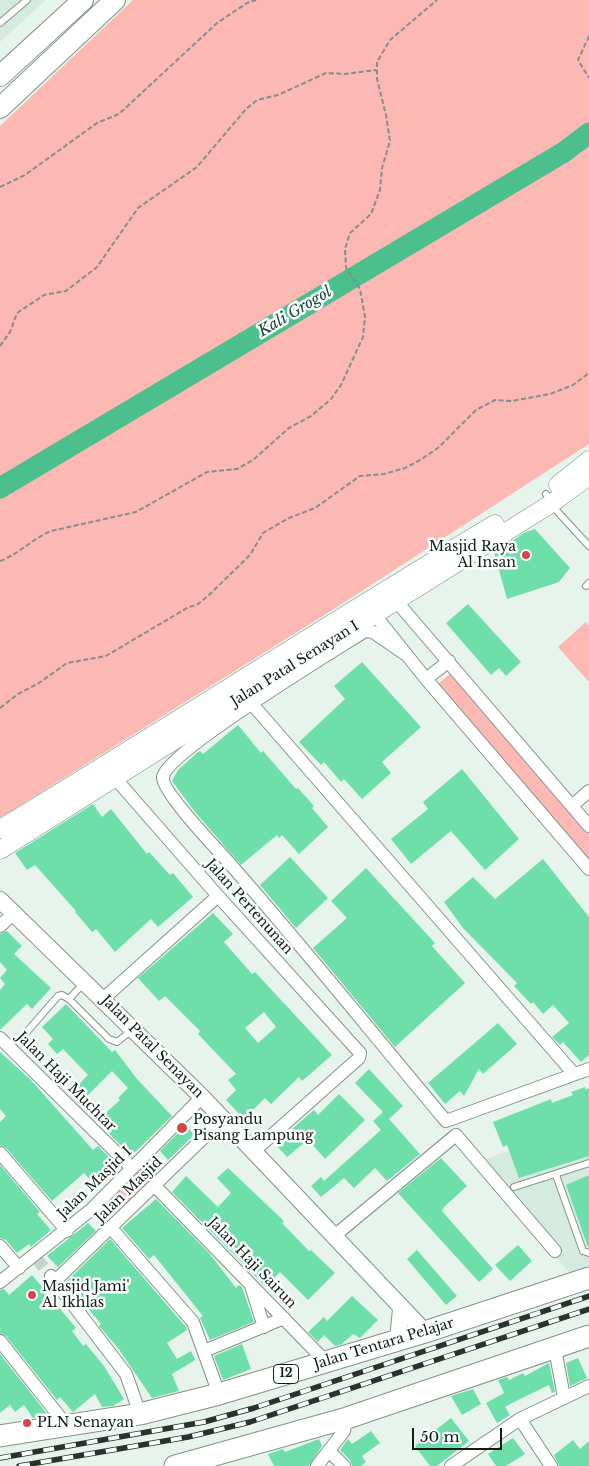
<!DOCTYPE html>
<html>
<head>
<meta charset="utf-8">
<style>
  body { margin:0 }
  #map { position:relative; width:589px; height:1466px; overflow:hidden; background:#e6f4ec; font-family:"Libre Baskerville",serif }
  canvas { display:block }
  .scale { position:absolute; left:412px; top:1428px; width:90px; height:22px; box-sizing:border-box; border:2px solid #151a17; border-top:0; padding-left:6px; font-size:15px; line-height:18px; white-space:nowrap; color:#151a17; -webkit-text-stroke:4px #f9fffc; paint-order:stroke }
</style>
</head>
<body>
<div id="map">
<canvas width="589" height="1466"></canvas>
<div class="scale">50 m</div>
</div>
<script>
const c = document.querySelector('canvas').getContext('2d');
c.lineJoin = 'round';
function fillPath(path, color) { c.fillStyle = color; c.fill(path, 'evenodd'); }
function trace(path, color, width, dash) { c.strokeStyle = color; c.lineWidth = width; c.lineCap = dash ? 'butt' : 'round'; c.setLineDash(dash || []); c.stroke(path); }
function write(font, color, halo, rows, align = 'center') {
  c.font = font + ' "Libre Baskerville",serif'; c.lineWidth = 5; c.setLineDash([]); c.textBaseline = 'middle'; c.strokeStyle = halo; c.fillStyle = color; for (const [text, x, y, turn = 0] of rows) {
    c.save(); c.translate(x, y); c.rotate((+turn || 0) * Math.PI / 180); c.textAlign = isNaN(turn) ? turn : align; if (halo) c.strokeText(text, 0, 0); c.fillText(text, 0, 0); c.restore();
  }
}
const built = new Path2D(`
  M0,0H46L0,42Z
  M589,1120V1268L571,1274L473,1164Z`);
const green = new Path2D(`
  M133,0H589V444L337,607L0,818V126Z
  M586,622L589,626V682L558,647Z
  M452,672L589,832V859L438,684Z
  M138,1167L154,1183L126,1210L110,1194Z`);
const water = new Path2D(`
  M30,459L39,474L0,497V477Z`);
const river = new Path2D(`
  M0,488L564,152L589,133`);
const building = new Path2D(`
  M535,529L570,568L559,582L507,599L494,552L526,532Z
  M468,604L521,662L506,676L499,668L491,675L446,623Z
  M362,662L421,727L382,762L391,773L362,799L344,779L341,782L324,762L321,765L299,742L345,699L334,686Z
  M238,725L261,753L263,751L296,789L298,788L314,806L312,808L328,827L299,854L282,835L279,838L277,835L241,865L195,812L172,781L178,770L197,753L200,751L203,754Z
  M462,769L519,839L485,870L451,831L411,864L391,839L428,809L423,802Z
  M93,804L102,817L111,809L147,854L149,852L170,875L173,873L193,897L158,927L151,919L115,952L96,929L92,932L75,912L76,911L35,865L27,870L15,853Z
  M290,857L328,898L296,928L260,885Z
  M543,859L589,917V1055L581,1062L563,1042L560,1045L552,1037L569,1023L553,1005L543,1014L533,1002L531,1004L514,986L517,983L463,928L444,902L473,877L495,899Z
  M366,868L435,943L432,946L465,983L395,1047L313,948L347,918L331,901Z
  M213,913L233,934L224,942L252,974L255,972L332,1055L302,1081L299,1077L271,1104L265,1098L244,1119L226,1100L236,1090L228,1080L236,1074L198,1034L200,1031L165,996L159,1001L138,978ZM264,1012L276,1027L258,1043L245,1028Z
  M7,931L22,946L14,954L51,988L32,1009L27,1004L0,1030V990L5,984L0,978L7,970L0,962V934Z
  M66,1004L112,1052L115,1050L137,1079L172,1116L131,1156L97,1121L120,1100L118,1098L128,1088L112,1071L79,1104L69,1094L88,1075L63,1049L57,1054L48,1044L53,1039L42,1027Z
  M498,1023L517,1044L483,1074L479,1069L464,1096L460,1091L445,1104L428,1083Z
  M0,1052L30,1079L93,1150L98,1146L119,1167L97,1187L84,1173L52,1201L6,1148L0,1145V1122L6,1116L0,1109Z
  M369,1069L403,1106L389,1119L420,1154L387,1181L375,1168L354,1188L344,1178L321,1197L311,1186L321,1177L324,1181L381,1130L373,1121L383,1112L355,1083Z
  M585,1087L586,1090L589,1088V1156L519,1178L507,1145L503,1147L493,1122L551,1099L552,1103L573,1095L571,1092Z
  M339,1094L365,1120L325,1159L311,1143L307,1147L304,1143L287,1157L277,1146L294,1131L292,1129L314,1110L318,1115Z
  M186,1125L194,1135L168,1160L160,1151Z
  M441,1158L467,1186L443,1208L442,1211L493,1269L479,1282L398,1193Z
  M0,1165L40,1212L37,1214L51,1230L31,1247L29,1244L17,1253L6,1240L0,1238Z
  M228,1168L284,1221L282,1223L309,1251L311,1250L335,1273L308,1300L280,1272L266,1287L172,1192L186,1176L218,1207L231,1193L217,1178Z
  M589,1175V1246L588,1247L566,1185Z
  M156,1199L209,1253L236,1288L239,1285L242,1287L254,1322L210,1340L200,1318L203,1316L154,1255L149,1259L122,1228Z
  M88,1223L96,1231L58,1267L47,1256Z
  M110,1239L186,1327L187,1330L167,1343L177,1359L191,1351L195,1360L172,1374L179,1391L152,1398L118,1348L99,1326L101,1324L66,1282Z
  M518,1245L532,1261L510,1281L495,1265Z
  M417,1250L457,1296L446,1305L407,1259Z
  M32,1275L76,1328L72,1331L83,1346L86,1344L104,1366L124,1399L113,1406L102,1407L95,1394L73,1412L60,1397L57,1400L6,1336L0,1333V1290L4,1289L9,1295Z
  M352,1296L378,1320L360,1338L353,1334L342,1344L335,1346L324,1335L318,1342L308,1332L324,1317L327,1321Z
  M242,1344L251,1369L223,1380L214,1356Z
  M0,1354L44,1410L47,1414L33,1418L24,1405L15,1412L10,1405L0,1413Z
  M578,1358L587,1378L570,1386L566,1363Z
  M549,1363L555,1392L552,1393L549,1385L518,1400L505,1407L510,1415L497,1423L486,1403L504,1393L498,1380L507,1377L509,1380L523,1373L525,1376Z
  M473,1389L481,1404L462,1415L451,1396Z
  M451,1418L469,1441L437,1466H430L415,1446Z
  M371,1431L380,1443L362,1456L366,1462L361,1466H352L350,1460L340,1450L348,1439L352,1444Z
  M513,1438L525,1454L506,1466H496L488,1454Z
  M319,1439L322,1446L309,1466H274L268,1454L283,1449L285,1452Z
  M573,1440L580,1449L589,1441V1466H559L554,1455Z`);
const minorTunnel = new Path2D(`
  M36,1258L51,1276`);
const path = new Path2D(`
  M589,36L578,60L589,78
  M0,187L25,175L97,123L119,114L217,23L247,3L256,0
  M0,346L10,332L17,313L44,295L66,291L97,267L138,208L197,167L246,109L257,100L278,95L326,73L345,74L376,70
  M0,561C19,554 32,539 51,531L136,512L207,472L237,469L253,460L289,428L311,416L331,399L341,385L363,337L365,317L360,289L346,268L345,249L350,233L371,214L380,190L382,168L390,141L386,115L377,79V62L390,40L437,0
  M0,708L18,694L39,683L67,663L106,656L187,608L198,604L209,595L250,555L263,533L289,518L315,508L360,476L384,474L405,468L420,460L438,448L476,410L495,400L512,401L550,394L573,385L589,373`);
const service = new Path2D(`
  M0,23L27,0
  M546,494L556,510L589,546
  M586,586L589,583
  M84,983L69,999L109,1039L117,1042L132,1030
  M25,1034L58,996L62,995L69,999
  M556,1175L583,1251L589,1253
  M514,1187L589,1163`);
const minor = new Path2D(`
  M391,595L589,826
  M370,609L426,679L589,869
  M405,654L373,632L365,631C335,650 167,752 163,777C161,790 213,845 224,857C300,943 372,1033 446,1121L589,1069
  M426,679L449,661
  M252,704L574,1074
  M115,778L218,896L360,1053L359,1058L254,1151
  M572,806L589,791
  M0,926L14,913
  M103,999L218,896
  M0,1038L132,1168
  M0,1153L67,1231
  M155,1186L326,1362
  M111,1228L193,1322L219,1394
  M333,1237L456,1135L555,1251
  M0,1246L19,1268
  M51,1276L126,1374L140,1414
  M55,1281L223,1119
  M0,1282L92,1209L202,1097
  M251,1286L264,1327
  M0,1341L67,1426
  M555,1349L564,1397
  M204,1351L284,1318
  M520,1419L551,1466
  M329,1451L344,1466
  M317,1466L344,1431L347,1418
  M451,1466L520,1419L589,1386`);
const tertiary = new Path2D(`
  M0,900L202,1097L425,1332
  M398,1340L401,1309`);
const secondary = new Path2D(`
  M558,485L589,460
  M0,829C166,729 329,623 495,524
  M0,850L552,503L589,476`);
const primary = new Path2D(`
  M0,76L83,0
  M0,108L115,0`);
const trunk = new Path2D(`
  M0,1436L140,1414L219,1394L425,1332L589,1278
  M175,1466L347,1418L589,1336`);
const rail = new Path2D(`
  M0,1458L204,1422L254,1408L589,1296
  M19,1466L188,1437L250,1422L589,1309`);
const markers = [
  [526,555,5,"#d64647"],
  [182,1128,6,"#d64647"],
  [32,1295,5,"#d64647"],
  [27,1423,5,"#d64647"]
];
const shields = [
  [286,1374,25]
];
const shieldNames = [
  ["12",286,1374]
];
const poiNames = [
  ["Masjid Raya",516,547,"right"],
  ["Al Insan",516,563,"right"],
  ["Posyandu",193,1120],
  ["Pisang Lampung",193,1136],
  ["Masjid Jami'",42,1287],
  ["Al Ikhlas",42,1303],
  ["PLN Senayan",37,1423]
];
const streetNames = [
  ["Jalan Patal Senayan I",295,664,-32],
  ["Jalan Pertenunan",249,907,48],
  ["Jalan Patal Senayan",152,1047,45],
  ["Jalan Haji Muchtar",66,1082,45],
  ["Jalan Masjid I",95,1183,-44],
  ["Jalan Masjid",129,1190,-44],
  ["Jalan Haji Sairun",252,1263,46],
  ["Jalan Tentara Pelajar",384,1344,-17]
];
const waterNames = [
  ["Kali Grogol",295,312,-31]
];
fillPath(built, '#d5ebdf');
fillPath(green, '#fcb8b3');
fillPath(water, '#4bbf8c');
trace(river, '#4bbf8c', 21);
fillPath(building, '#6edfab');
trace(minorTunnel, '#c7d3cc', 12, [12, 6]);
trace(service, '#84928a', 8);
trace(minor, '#84928a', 14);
trace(tertiary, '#84928a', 18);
trace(secondary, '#84928a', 19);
trace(primary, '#84928a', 22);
trace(trunk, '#84928a', 23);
trace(path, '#868f8a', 2, [5, 2.5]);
trace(service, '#fff', 6);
trace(minor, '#fff', 12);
trace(tertiary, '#fff', 16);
trace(secondary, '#fff', 18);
trace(primary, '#fff', 20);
trace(trunk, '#fff', 21);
trace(rail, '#2b312e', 5.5);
trace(rail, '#f9fffc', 4, [11]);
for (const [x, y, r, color] of markers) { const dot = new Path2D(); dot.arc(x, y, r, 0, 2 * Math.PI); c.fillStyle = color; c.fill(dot); trace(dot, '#f9fffc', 2); }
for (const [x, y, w] of shields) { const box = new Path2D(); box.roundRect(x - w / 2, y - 9.5, w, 19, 4); c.fillStyle = '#f9fffc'; c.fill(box); trace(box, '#151a17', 1); }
write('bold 12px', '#151a17', null, shieldNames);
write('14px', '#151a17', '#f9fffc', poiNames, 'left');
write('14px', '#151a17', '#f9fffc', streetNames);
write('italic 15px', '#174732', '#f9fffc', waterNames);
</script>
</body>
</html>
